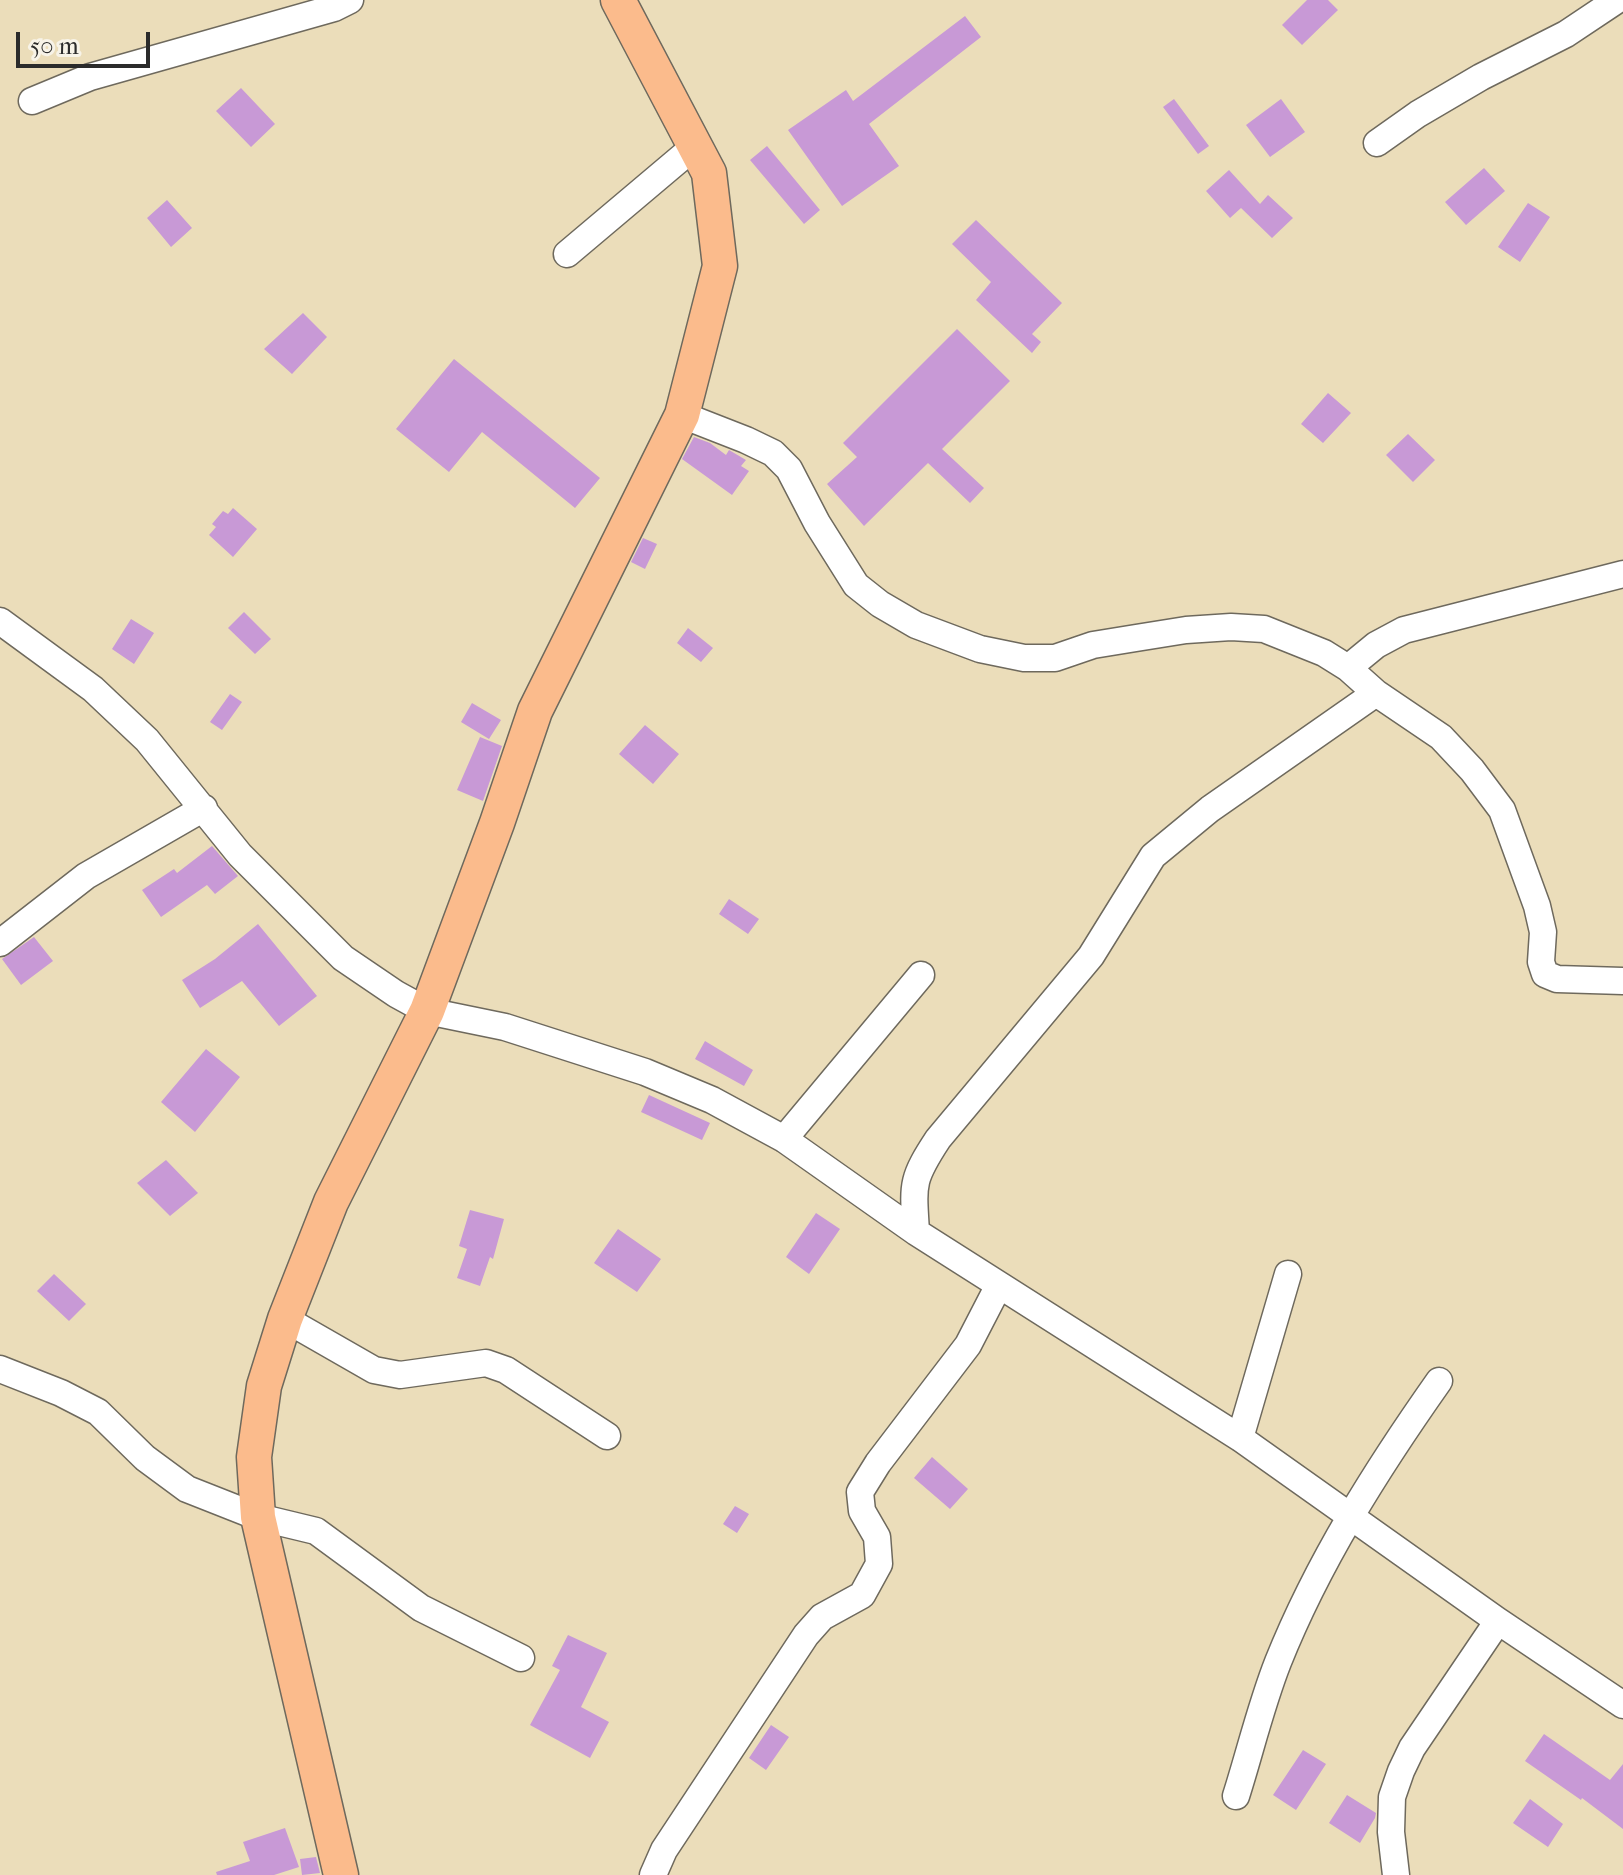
<!DOCTYPE html>
<html>
<head>
<meta charset="utf-8">
<style>
  body { margin:0 }
  #map { position:relative; width:1623px; height:1875px; overflow:hidden; background:#ebddba; font-family:"IM FELL French Canon",serif }
  canvas { display:block }
  .scale { position:absolute; left:16px; top:32px; width:134px; height:36px; box-sizing:border-box; border:4px solid #2b2b2b; border-top:0; padding-left:10px; font-size:24px; line-height:28px; white-space:nowrap; color:#2b2b2b; -webkit-text-stroke:6px #f7f3e8; paint-order:stroke }
</style>
</head>
<body>
<div id="map">
<canvas width="1623" height="1875"></canvas>
<div class="scale">50 m</div>
</div>
<script>
const c = document.querySelector('canvas').getContext('2d');
c.lineJoin = 'round';
function fillPath(path, color) { c.fillStyle = color; c.fill(path, 'evenodd'); }
function trace(path, color, width, dash) { c.strokeStyle = color; c.lineWidth = width; c.lineCap = dash ? 'butt' : 'round'; c.setLineDash(dash || []); c.stroke(path); }
const building = new Path2D(`
  M1307,0H1328L1338,10L1302,45L1282,25Z
  M965,16L981,37L869,124L899,166L842,206L788,130L846,90L853,101Z
  M241,88L275,124L251,147L216,111Z
  M1174,99L1209,146L1198,154L1163,107Z
  M1281,99L1305,132L1270,157L1246,125Z
  M767,146L820,210L804,224L750,160Z
  M1484,168L1505,191L1466,225L1445,202Z
  M1229,170L1260,204L1268,195L1293,218L1272,238L1241,208L1230,218L1206,191Z
  M167,200L192,228L171,247L147,218Z
  M1528,203L1550,217L1520,262L1498,247Z
  M976,220L1062,303L1032,334L1041,342L1032,353L976,300L991,282L952,244Z
  M303,313L327,337L292,374L264,349Z
  M957,329L1010,381L942,449L984,488L970,503L928,463L864,526L827,484L857,457L843,443Z
  M454,359L600,478L575,508L482,432L449,472L396,429Z
  M1328,393L1351,413L1323,443L1301,424Z
  M1408,434L1435,460L1413,482L1386,455Z
  M694,437L710,443L726,455L729,450L746,460L741,466L749,471L732,495L682,459Z
  M233,508L257,529L233,557L209,535L216,527L212,524L223,511L228,514Z
  M643,538L657,544L645,569L631,562Z
  M244,612L271,639L255,654L228,628Z
  M131,619L154,633L134,664L112,649Z
  M688,628L713,648L701,662L677,643Z
  M230,694L242,702L222,730L210,722Z
  M472,703L501,720L489,739L461,722Z
  M645,725L679,754L653,784L619,754Z
  M480,737L502,746L483,801L457,790Z
  M212,846L238,876L215,894L207,885L161,917L142,890L174,869L177,873Z
  M729,899L759,919L748,934L719,914Z
  M258,924L317,996L279,1026L242,981L200,1008L182,980L215,959Z
  M34,937L53,961L21,985L2,959Z
  M705,1041L753,1070L744,1086L695,1059Z
  M206,1049L240,1077L195,1132L161,1102Z
  M649,1095L710,1123L702,1140L641,1112Z
  M166,1160L198,1193L170,1216L137,1183Z
  M470,1210L504,1219L493,1259L490,1257L480,1286L457,1278L467,1249L459,1246Z
  M816,1213L840,1229L809,1274L786,1257Z
  M618,1229L661,1259L637,1292L594,1263Z
  M54,1274L86,1304L69,1321L37,1291Z
  M932,1457L968,1489L950,1509L914,1478Z
  M735,1506L749,1514L737,1533L723,1524Z
  M568,1635L607,1653L581,1707L609,1722L590,1758L530,1725L560,1670L552,1666Z
  M771,1725L789,1737L766,1770L749,1758Z
  M1544,1734L1610,1780L1623,1764V1829L1582,1798L1581,1800L1525,1761Z
  M1303,1750L1326,1764L1296,1810L1273,1795Z
  M1347,1795L1376,1813L1375,1818L1360,1843L1329,1823Z
  M1530,1799L1563,1824L1548,1847L1513,1823Z
  M285,1828L299,1867L274,1875H217L216,1872L250,1861L243,1842Z
  M316,1857L320,1873L302,1875L300,1859Z`);
const minor = new Path2D(`
  M32,101L90,77L334,8L350,0
  M1377,143L1418,114L1481,77L1566,34L1617,0
  M567,254L695,146
  M682,415L746,440L773,453L789,469L817,523L856,585L880,604L916,625L980,649L1024,658H1055L1093,645L1136,638L1186,630L1231,627L1264,629L1324,653L1348,668L1376,693L1441,737L1472,770L1502,810L1537,906L1543,932L1541,962L1545,974L1557,979L1623,981
  M0,621L93,689L147,740L240,855L343,958L396,994L427,1011L505,1027L645,1072L712,1100L784,1139L916,1232L1240,1438L1498,1621L1623,1705
  M1348,668L1376,645L1404,630L1623,574
  M0,943L86,876L204,808
  M784,1139L921,975
  M916,1232C913,1184 911,1180 938,1139L1091,956L1153,856L1210,809L1376,693
  M285,1319L374,1370L400,1375L486,1363L506,1370L607,1436
  M0,1369L61,1393L98,1412L145,1458L187,1489L258,1517L316,1531L421,1608L521,1658
  M1240,1438L1288,1274
  M1236,1796C1250,1752 1261,1705 1278,1662C1318,1562 1377,1469 1439,1381
  M653,1875L664,1850L806,1635L822,1617L862,1595L879,1564L877,1537L862,1511L860,1492L878,1463L968,1345L999,1285
  M1396,1875L1391,1832L1392,1797L1401,1771L1412,1748L1498,1621`);
const major = new Path2D(`
  M341,1875L258,1517L254,1457L264,1386L285,1319L331,1202L427,1011L497,823L535,711L682,415L720,266L709,173L618,0`);
fillPath(building, '#c899d6');
trace(minor, '#6e695d', 29);
trace(major, '#6e695d', 37);
trace(minor, '#fff', 26);
trace(major, '#fbbb8c', 34);
</script>
</body>
</html>
